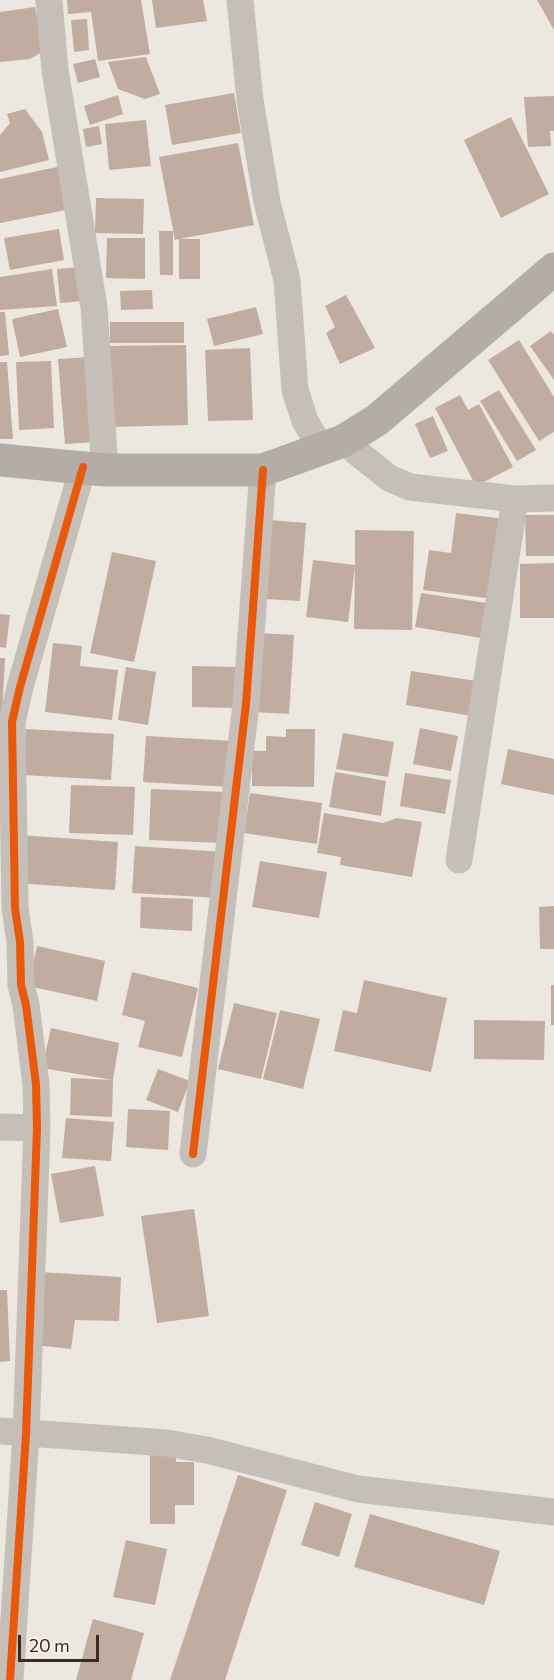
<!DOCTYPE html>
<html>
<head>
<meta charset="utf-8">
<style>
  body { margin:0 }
  #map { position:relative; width:554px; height:1680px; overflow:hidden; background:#ece7df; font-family:Commissioner,sans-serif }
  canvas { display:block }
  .scale { position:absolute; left:18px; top:1635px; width:81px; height:27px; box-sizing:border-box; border:3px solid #352c26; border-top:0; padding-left:8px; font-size:18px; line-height:21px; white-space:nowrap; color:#352c26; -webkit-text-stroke:4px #f9f1e5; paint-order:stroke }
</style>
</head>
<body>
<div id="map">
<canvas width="554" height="1680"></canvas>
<div class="scale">20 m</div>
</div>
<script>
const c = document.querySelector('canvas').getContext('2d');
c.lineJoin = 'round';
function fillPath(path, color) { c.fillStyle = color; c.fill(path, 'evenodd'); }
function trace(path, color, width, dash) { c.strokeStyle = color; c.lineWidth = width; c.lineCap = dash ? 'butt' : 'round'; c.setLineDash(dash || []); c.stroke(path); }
const building = new Path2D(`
  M67,0H141L150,54L98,61L91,12L68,14Z
  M152,0H203L207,21L156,28Z
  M537,0H554V30Z
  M35,7L44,51L30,59L0,62V12Z
  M87,19L89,50L74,52L71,20Z
  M146,57L160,94L145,99L118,89L108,62Z
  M95,59L100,77L78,83L73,64Z
  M234,93L241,133L172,145L165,105Z
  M118,95L123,114L90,125L84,106Z
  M554,96V131H550L551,146L528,147L524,97Z
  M25,109L42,132L49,160L0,172V135L10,123L7,114Z
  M511,117L549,194L501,218L464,140Z
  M146,120L151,166L109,170L105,124Z
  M99,126L102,144L86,147L83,129Z
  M238,143L254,225L179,239H200V279H179V239L175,240L159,157Z
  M62,166L71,209L0,223V179Z
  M96,198L144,199L143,234L95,233Z
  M59,229L64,260L10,270L4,238Z
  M159,231H173V275H160Z
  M107,238H145V279L106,278Z
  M80,267L83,301L60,303L57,269Z
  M52,269L57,306L0,310V277Z
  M152,290L153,309L121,310L120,291Z
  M346,295L375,348L340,364L326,333L335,327L325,306Z
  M256,307L263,334L214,346L207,319Z
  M58,309L67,347L20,357L12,319Z
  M0,312H5L9,355L0,356Z
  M110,322H184V343H110Z
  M551,331L554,335V380L530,346Z
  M519,340L554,397V432L539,441L488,360Z
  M186,345L188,425L109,427L107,346Z
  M250,348L253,420L208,421L205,350Z
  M90,357L96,442L65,444L58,359Z
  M51,361L54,428L19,430L16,362Z
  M0,362H7L13,439H0Z
  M499,390L536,450L517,461L480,401Z
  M460,395L468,410L479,404L513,467L476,486L435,408Z
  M433,416L448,451L430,458L415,424Z
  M456,513L505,519L494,599L423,590L429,550L451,553Z
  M525,515H554V556H526Z
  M270,520L306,523L300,601L265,599Z
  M355,530L414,531L412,630L354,629L355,567L348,622L306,617L313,560L355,565Z
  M112,552L156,561L134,662L90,653Z
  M554,563V618H520V564Z
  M421,593L493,604L487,639L415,627Z
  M0,614L10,615L6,648L0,647Z
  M257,633L294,635L289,714L253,712Z
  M53,643L82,646L80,666L118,670L112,720L45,712Z
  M0,658H5L2,716H0Z
  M192,666L237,667L236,708L192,707Z
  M126,667L156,672L148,725L118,720Z
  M411,671L483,682L478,717L406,705Z
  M420,728L458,736L451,771L413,764Z
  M26,729L114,734L111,780L23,775Z
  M286,729H315L314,787L252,786V751H266V736L286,737Z
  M343,733L394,742L388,777L336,769Z
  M146,736L234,741L231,787L143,782Z
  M508,749L554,759V795L501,784Z
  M335,772L386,781L381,816L329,807Z
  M405,773L451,780L445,814L400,806Z
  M71,785L135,787L133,835L69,833Z
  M151,789L226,792L224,843L149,840Z
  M250,793L322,803L317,844L244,833Z
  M324,813L383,823L397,818L422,822L412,877L340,865L341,857L317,853Z
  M20,835L118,842L115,890L16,883Z
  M135,846L223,852L220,898L132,893Z
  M260,861L327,872L319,918L252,907Z
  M141,897L193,899L192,931L140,928Z
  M554,906V949H540L539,907Z
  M37,946L105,961L97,1001L28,986Z
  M132,972L198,988L182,1057L138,1047L145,1021L122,1015Z
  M364,980L447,998L431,1072L334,1051L343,1010L357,1013Z
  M551,985H554V1025H551Z
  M234,1003L277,1013L261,1079L218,1069Z
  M280,1010L320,1019L303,1089L263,1079Z
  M474,1020L545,1021L544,1060L474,1059Z
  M51,1028L119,1043L113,1080L42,1068Z
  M158,1069L190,1081L178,1112L146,1100Z
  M71,1078L113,1080L112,1117L70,1115Z
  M128,1109L170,1111L168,1150L126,1147Z
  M66,1118L114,1122L111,1161L62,1158Z
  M95,1166L104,1216L60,1223L51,1174Z
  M194,1209L209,1316L157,1323L141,1216Z
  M40,1272L121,1277L119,1321L75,1320L71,1349L35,1345Z
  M0,1290H7L10,1361L0,1362Z
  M150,1453H176V1462H194V1505H175V1524H150Z
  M238,1475L287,1490L225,1680H170Z
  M315,1502L352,1514L339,1557L301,1545Z
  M370,1514L500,1551L484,1605L354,1567Z
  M126,1540L167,1549L155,1605L113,1597Z
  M93,1619L144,1633L131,1680H76Z`);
const minor = new Path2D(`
  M49,0L55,70L94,307L105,470
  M240,0L250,100L267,202L287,280L295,390L305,421L322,450
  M343,441L389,478L410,487L515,499L554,498
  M459,860L515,499
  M0,1127L37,1128
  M193,1154L246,704L263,470
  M0,1431L166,1443L207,1450L358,1489L554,1512
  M10,1680L26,1434L37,1128L36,1084L26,1005L21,985L20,942L15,908L12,722L20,687L83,467`);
const major = new Path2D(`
  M0,460L105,470H263L343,441L377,420L554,269`);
const cycleway = new Path2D(`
  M193,1154L246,704L263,470
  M10,1680L26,1434L37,1128L36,1084L26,1005L21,985L20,942L15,908L12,722L20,687L83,467`);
fillPath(building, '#c0aca0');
trace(minor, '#c5bfb8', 27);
trace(major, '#b4ada7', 33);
trace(cycleway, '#e8590c', 8);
</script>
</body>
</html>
